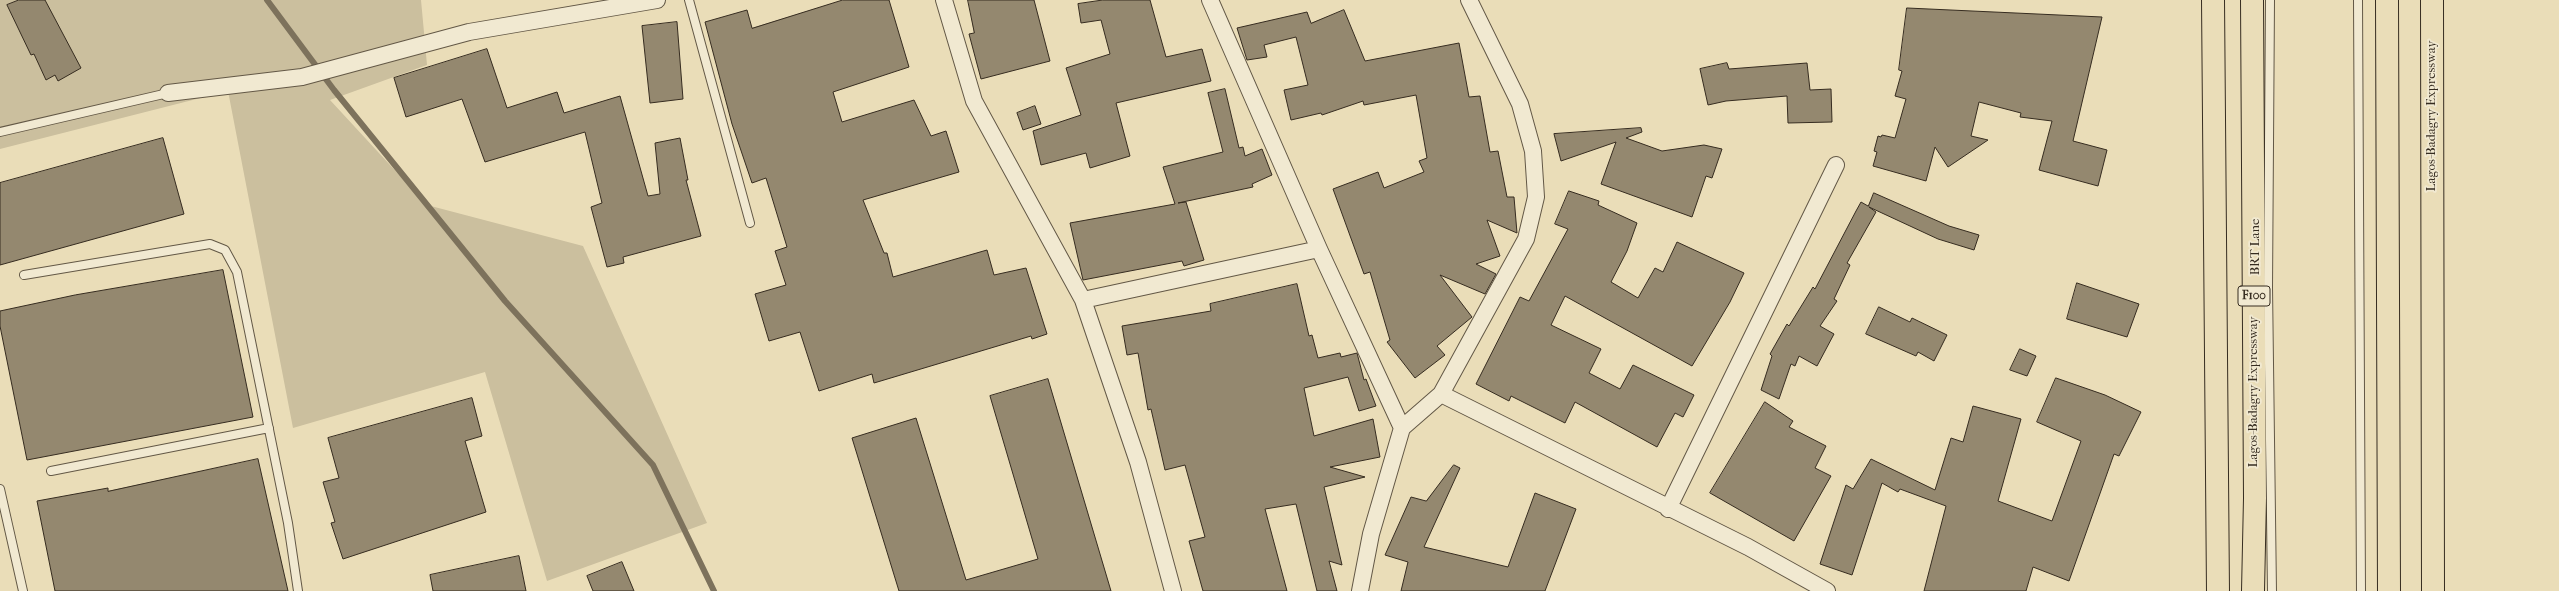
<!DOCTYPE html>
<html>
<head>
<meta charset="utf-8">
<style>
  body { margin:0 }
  canvas { display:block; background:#eaddb8 }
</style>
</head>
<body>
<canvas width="2559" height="591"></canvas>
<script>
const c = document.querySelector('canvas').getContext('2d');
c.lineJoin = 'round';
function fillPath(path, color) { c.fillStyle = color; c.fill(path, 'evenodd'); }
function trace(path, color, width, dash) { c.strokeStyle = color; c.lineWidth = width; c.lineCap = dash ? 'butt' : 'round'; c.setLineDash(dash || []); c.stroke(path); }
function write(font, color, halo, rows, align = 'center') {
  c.font = font + ' "IM FELL French Canon",serif'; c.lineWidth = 3.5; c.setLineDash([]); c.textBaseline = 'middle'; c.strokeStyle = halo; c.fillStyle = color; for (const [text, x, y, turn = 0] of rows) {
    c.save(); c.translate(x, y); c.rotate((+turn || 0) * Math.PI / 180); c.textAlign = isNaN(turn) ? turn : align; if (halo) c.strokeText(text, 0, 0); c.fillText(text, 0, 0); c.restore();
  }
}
const green = new Path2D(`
  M0,0H421L427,65L330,100L427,205L583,246L707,523L547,581L485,372L293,428L228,91L0,149Z`);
const stream = new Path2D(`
  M267,0L334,90L505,301L653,465L714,591`);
const building = new Path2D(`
  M19,0H45L81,68L58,81L55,75L46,80L34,54L31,55L7,5Z
  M843,0H889L909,67L833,92L842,122L914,100L931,136L946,131L959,172L863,200L884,253H887L893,277L987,250L994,275L1026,268L1047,334L1032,339L1031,336L874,383L872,374L819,391L800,332L769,341L755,294L786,285L775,251L787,247L766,178L752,183L732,124L705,22L747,10L752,28Z
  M968,0H1034L1050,61L981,79L969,34L974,33Z
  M1103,0H1150L1166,57L1202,49L1211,81L1116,103L1130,156L1090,168L1086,153L1041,165L1033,131L1081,115L1066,68L1110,54L1101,20L1081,23L1078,4Z
  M1907,8L2102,17L2073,141L2107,150L2098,186L2039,170L2052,121L2020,117L2021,113L1979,102L1971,136L1988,140L1948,167L1935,147L1926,181L1873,166L1877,152L1874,151L1878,136L1881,137L1882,135L1895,138L1906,99L1895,96L1902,71L1899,70Z
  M1344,10L1365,61L1459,43L1469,97L1480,96L1490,152L1498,151L1507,197H1514L1517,233L1487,220L1500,256L1476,264L1496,274L1485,294L1440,275L1472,317L1437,346L1445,355L1415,378L1387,342L1390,340L1370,272L1364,274L1333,189L1378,172L1384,188L1424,172L1419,161L1427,158L1416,95L1364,105L1363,101L1322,115L1321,113L1291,120L1284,90L1308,85L1296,37L1264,45L1267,57L1247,60L1237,28L1307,12L1311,23Z
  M677,22L683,99L650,103L642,26Z
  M487,49L507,108L557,92L564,113L620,96L648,196L660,194L655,143L680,138L688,180H686L701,236L623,257L624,263L607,267L591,207L602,203L585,132L485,162L462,99L406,117L394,78Z
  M1727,63L1729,69L1807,63L1810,90L1831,89L1832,122L1788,123L1787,96L1726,101L1708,105L1700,69Z
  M1225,89L1239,148L1243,147L1245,156L1262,149L1272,175L1252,184L1253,187L1178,203L1186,202L1204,260L1184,266L1182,261L1083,280L1070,223L1175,204L1163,167L1223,152L1208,93Z
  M1035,106L1041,124L1023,130L1017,113Z
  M1641,128L1642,132L1626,138L1662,151L1704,145L1722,149L1712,178L1706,176L1692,217L1601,184L1616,142L1561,161L1554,134Z
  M163,138L184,214L0,265V183Z
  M1569,191L1599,201L1598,205L1637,223L1627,251L1611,282L1638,298L1655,268L1663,272L1677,242L1744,273L1730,302L1692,366L1565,296L1551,325L1601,349L1589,373L1620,389L1633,365L1694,395L1683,417L1675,413L1657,447L1575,402L1565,423L1511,396L1509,401L1476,384L1520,297L1529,301L1568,229L1555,224Z
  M1874,193L1949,226L1979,235L1974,250L1938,239L1869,207L1876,212L1847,263L1850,265L1834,299L1837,301L1820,326L1834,334L1817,366L1799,356L1795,366L1791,364L1779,399L1761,390L1772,356L1770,354L1787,324L1789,326L1813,287L1815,289L1856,211L1861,202L1868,206Z
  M223,270L253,417L27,460L0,326V311L75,295Z
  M2077,283L2139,304L2127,337L2067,319Z
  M1297,284L1309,336L1312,335L1318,358L1340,353L1341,357L1357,353L1364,380L1366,379L1376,406L1359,411L1348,377L1304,388L1314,436L1373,419L1380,457L1330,467L1365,477L1324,487L1342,565L1329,561L1337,591H1317L1296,504L1265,509L1287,591H1203L1189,541L1205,537L1185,465L1165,470L1151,409L1148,410L1138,353L1127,355L1122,326L1211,311L1210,304Z
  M1879,307L1910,322L1912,318L1947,335L1934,361L1918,352L1916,356L1866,334Z
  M2020,349L2036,356L2027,376L2010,370Z
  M2056,378L2105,395L2141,412L2119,456L2114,454L2069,581L2033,567L2026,591H1924L1946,506L1900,489L1898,492L1882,483L1852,575L1820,564L1846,485L1853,489L1871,459L1935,490L1951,438L1963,442L1973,406L2021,419L1998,501L2052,521L2081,441L2037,422Z
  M1048,379L1111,591H899L852,438L916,418L966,580L1038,559L990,396Z
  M472,398L482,436L465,441L486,512L343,559L331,523L335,522L323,482L339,478L328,438Z
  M1765,402L1793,421L1789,427L1826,446L1815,468L1831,476L1794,541L1710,493Z
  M258,459L288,591H55L37,501L108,488V491Z
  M1454,465L1460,468L1424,547L1508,567L1535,493L1576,509L1545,591H1401L1408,562L1385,555L1411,497L1426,501Z
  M519,556L526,591H433L430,575Z
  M622,562L634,591H593L587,576Z`);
const lane = new Path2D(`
  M689,0L750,223
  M2270,0L2268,287L2272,591
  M2358,0L2361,591
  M0,132L168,93
  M24,275L210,244L225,250L237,272L288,523L298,591
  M51,471L269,428
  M0,489L23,591`);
const street = new Path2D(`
  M944,0L974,101L1083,300L1138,462L1173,591
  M1210,0L1319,249L1402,428
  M168,93L302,77L469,32L657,0
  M1083,300L1319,249
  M1441,394L1748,547L1827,591
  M1668,509L1836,165
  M1360,591L1371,534L1402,428L1441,394L1526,239L1536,197L1533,151L1520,104L1469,0`);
const primary = new Path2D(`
  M2213,0L2218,591
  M2432,0L2433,591`);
const highway = new Path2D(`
  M2252,0L2255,498L2253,591
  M2387,0L2389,591`);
const shields = [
  [2254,296,32]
];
const shieldNames = [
  ["F100",2254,296]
];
const streetNames = [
  ["Lagos-Badagry Expressway",2432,116,-90],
  ["BRT Lane",2256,247,-90],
  ["Lagos-Badagry Expressway",2254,392,-90]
];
fillPath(green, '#cbbf9e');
trace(stream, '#7d725c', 6);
fillPath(building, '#94886f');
trace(building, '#362c20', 1);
trace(lane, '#635846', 10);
trace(street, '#635846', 18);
trace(primary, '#362c20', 24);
trace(highway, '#362c20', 24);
trace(lane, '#f1e9d1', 8);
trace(street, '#f1e9d1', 16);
trace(primary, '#eaddb8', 22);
trace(highway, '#eaddb8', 22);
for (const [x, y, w] of shields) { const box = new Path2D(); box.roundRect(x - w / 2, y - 10, w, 20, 3); c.fillStyle = '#f1e9d1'; c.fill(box); trace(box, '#362c20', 1); }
write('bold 12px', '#362c20', null, shieldNames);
write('13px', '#362c20', '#f1e9d1', streetNames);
</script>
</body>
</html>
